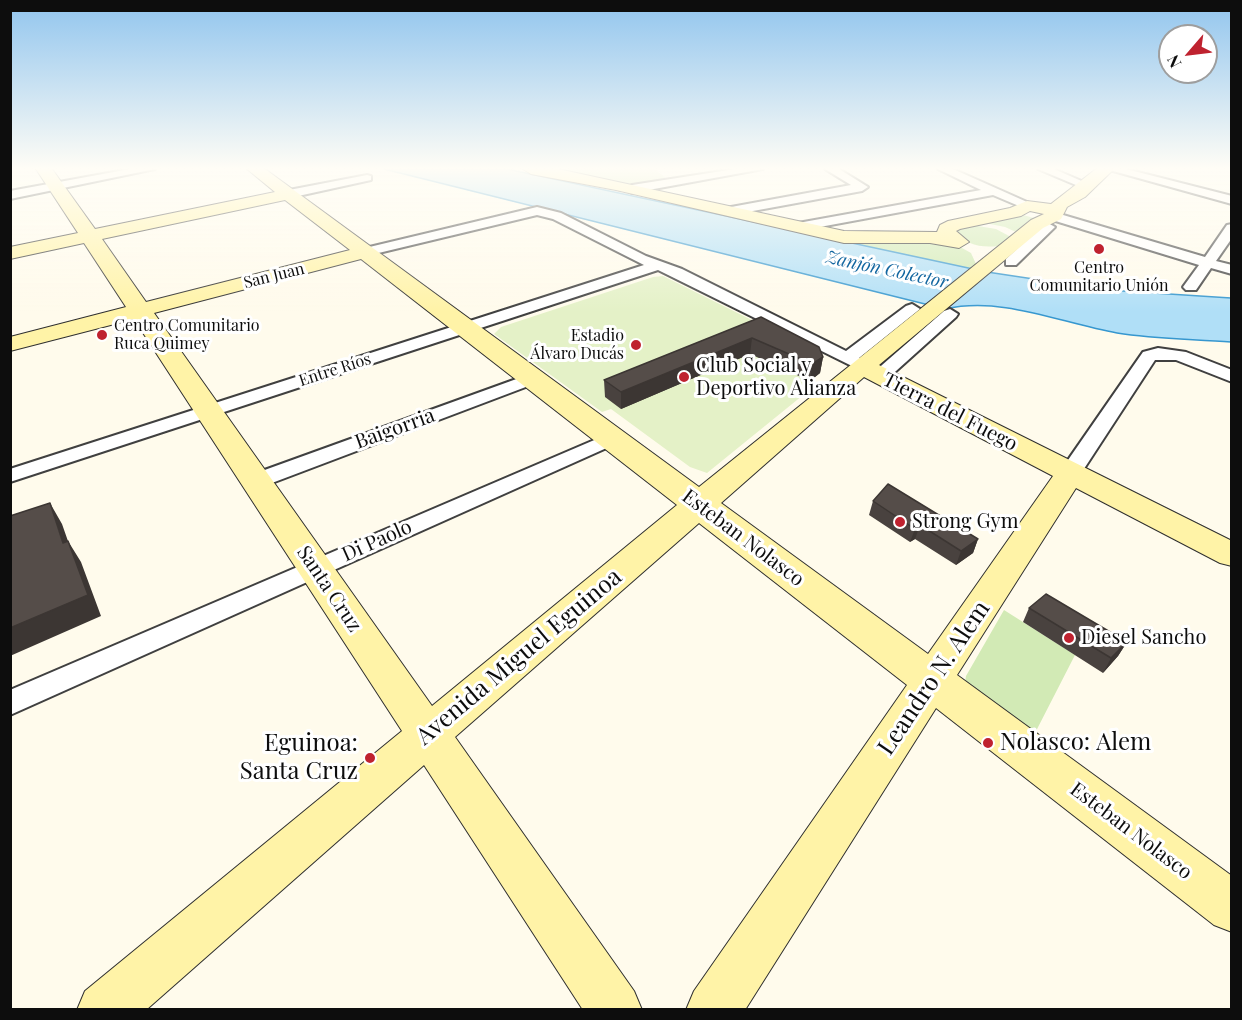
<!DOCTYPE html>
<html>
<head>
<meta charset="utf-8">
<style>
  body { margin:0 }
  #map { position:relative; width:1242px; height:1020px; overflow:hidden; background:#fffbec; font-family:"Playfair Display",serif }
  canvas { display:block }
  .frame { position:absolute; inset:0; border:12px solid #0d0d0d; pointer-events:none }
  .north { position:absolute; left:1158px; top:24px; width:60px; height:60px; box-sizing:border-box; background:#fff; border:2px solid #9e9e9e; border-radius:50%; rotate:242deg; font-size:16px; font-weight:700; line-height:24px; text-align:center; color:#0d0d0d }
  .north::after { content:''; display:block; margin:auto; width:21px; height:27px; background:#bf222f; clip-path:polygon(50% 0,100% 100%,50% 72%,0 100%) }
</style>
</head>
<body>
<div id="map">
<canvas width="1242" height="1020"></canvas>
<div class="frame"></div>
<div class="north">N</div>
</div>
<script>
const c = document.querySelector('canvas').getContext('2d');
c.lineJoin = 'round';
function fillPath(path, color) { c.fillStyle = color; c.fill(path, 'evenodd'); }
function trace(path, color, width, dash) { c.strokeStyle = color; c.lineWidth = width; c.lineCap = dash ? 'butt' : 'round'; c.setLineDash(dash || []); c.stroke(path); }
function write(font, color, halo, rows, align = 'center') {
  c.font = font + ' "Playfair Display",serif'; c.lineWidth = 6; c.setLineDash([]); c.textBaseline = 'middle'; c.strokeStyle = halo; c.fillStyle = color; for (const [text, x, y, turn = 0] of rows) {
    c.save(); c.translate(x, y); c.rotate((+turn || 0) * Math.PI / 180); c.textAlign = isNaN(turn) ? turn : align; if (halo) c.strokeText(text, 0, 0); c.fillText(text, 0, 0); c.restore();
  }
}
const green = new Path2D(`
  M546,169H655L668,180L635,186Z
  M1020,214L1037,219L1018,233L1005,227L980,222Z
  M972,225L996,229L1011,237L1000,246C977,248 969,245 952,230Z
  M906,239L955,244L971,253L976,264L971,269L838,241Z
  M1004,610L1075,655L1034,735L965,682L966,676Z`);
const pitch = new Path2D(`
  M663,276L774,331L820,373L806,383L813,387L707,473L690,467L611,409L602,412L494,334L501,327L653,277Z`);
const water = new Path2D(`
  M384,169H507L987,272L1107,290L1231,298V342C1193,339 1154,339 1117,333C1060,323 1003,296 945,309Z`);
const street = new Path2D(`
  M130,169H155L10,199V191Z
  M735,169H763L632,193L626,189L632,185Z
  M825,169H839L868,187L862,191L731,215L725,211L731,207L851,185Z
  M938,169H953L1036,206L1034,209H1026L993,195L798,231L791,227L798,223L981,190Z
  M1038,169H1054L1093,186L1083,188Z
  M1106,169H1126L1232,196V204Z
  M367,175L371,176V180L289,198L283,194L289,190Z
  M537,207L561,213L646,256L682,269L846,351L906,306L912,304L920,309L859,358L871,366L862,371L658,270L10,482V469L644,265L553,219L537,215L366,256L359,252L361,249Z
  M1053,212L1205,257L1227,225L1232,224V238L1216,261L1232,265V274L1211,268L1196,290H1186L1183,287L1199,265L1049,219L1047,216Z
  M1039,218L1055,227L1016,265H1006V259L1040,228L1033,222Z
  M950,309L958,314L956,317L886,380H874L871,376L874,372L944,311Z
  M1158,348L1186,352L1232,370V382L1176,360H1155L1078,478H1062L1059,473L1143,352Z
  M533,373L542,378L539,382L264,486H248L245,481L248,476Z
  M613,432L620,434L623,438L620,442L10,715V690Z`);
const secondary = new Path2D(`
  M36,169H52L95,229L275,192L247,169H265L699,487L1031,220L1044,214L1030,211L1021,216L960,229L956,231L969,242L959,248L930,243H844L616,190L531,174L523,169H558L844,231L937,232L940,225L948,221L1010,208L1027,201L1051,204L1096,169H1114L1085,197L1067,207L1061,219L1043,228L879,365L1232,541V566L1220,563L1076,488L957,675L1232,876V932L1214,925L936,708L745,1010H686L694,991L907,685L699,523L455,737L634,991L642,1010H583L424,765L146,1010H77L85,991L402,731L134,319L10,351V337L126,307L84,243L10,259V247L78,233ZM285,200L350,250L146,302L102,239ZM361,259L677,505L432,706L154,313ZM864,377L1053,476L928,654L721,503Z`);
const wall = new Path2D(`
  M761,317L823,357L820,373L810,381L750,354L621,409L605,397L604,380Z
  M873,501L978,539L973,553L956,565L915,539L910,542L869,515Z
  M1029,608L1127,642L1118,656L1103,673L1023,622Z`);
const shadedWall = new Path2D(`
  M752,338L750,354L621,409V392Z
  M823,357L820,373L810,381L812,364Z
  M50,503L62,524L76,564L63,543Z
  M920,525L915,539L910,542L915,529Z
  M978,539L973,553L956,565L961,551Z
  M68,541L81,562L101,616L10,656V628Z
  M1127,642L1118,656L1103,673L1111,658Z`);
const building = new Path2D(`
  M761,317L819,347L823,357L812,364L752,338L621,392L604,380Z
  M888,484L978,539L961,551L920,525L915,529L873,501Z
  M50,503L63,543L68,541L88,595L10,628V516Z
  M1046,594L1127,642L1111,658L1029,608Z`);
const markers = [
  [1099,249,6,"#bf222f"],
  [102,335,6,"#bf222f"],
  [636,345,6,"#bf222f"],
  [684,377,6,"#bf222f"],
  [900,522,6,"#bf222f"],
  [1069,638,6,"#bf222f"],
  [988,743,6,"#bf222f"],
  [370,758,6,"#bf222f"]
];
const farPoinames = [
  ["Centro",1099,268],
  ["Comunitario Unión",1099,286],
  ["Centro Comunitario",114,326,"left"],
  ["Ruca Quimey",114,344,"left"],
  ["Estadio",624,336,"right"],
  ["Álvaro Ducás",624,354,"right"]
];
const farStreetnames = [
  ["San Juan",274,276,-14],
  ["Entre Ríos",335,370,-18]
];
const farWaternames = [
  ["Zanjón Colector",887,270,12]
];
const poiNames = [
  ["Club Social y",696,366],
  ["Deportivo Alianza",696,389],
  ["Strong Gym",912,522],
  ["Diesel Sancho",1081,638]
];
const streetNames = [
  ["Tierra del Fuego",950,412,27],
  ["Baigorria",395,429,-20],
  ["Esteban Nolasco",743,538,37],
  ["Di Paolo",377,541,-24],
  ["Santa Cruz",329,589,56],
  ["Esteban Nolasco",1131,831,37]
];
const nearStreetnames = [
  ["Avenida Miguel Eguinoa",519,657,-40],
  ["Leandro N. Alem",934,678,-56]
];
const nearPoinames = [
  ["Nolasco: Alem",1000,743],
  ["Eguinoa:",358,744,"right"],
  ["Santa Cruz",358,772,"right"]
];
fillPath(green, '#d2eab5');
fillPath(pitch, '#e4f1c7');
fillPath(water, '#b0dff7');
trace(water, '#3697cf', 1.5);
trace(street, '#404040', 4);
trace(secondary, '#2f2f2f', 2);
fillPath(street, '#fff');
fillPath(secondary, '#fff3a7');
fillPath(wall, '#49423f');
fillPath(shadedWall, '#3c3633');
fillPath(building, '#554d49');
trace(building, '#3c3633', 1.5);
const sky = c.createLinearGradient(0, 0, 0, 312);
sky.addColorStop(0, '#91c5ee');
sky.addColorStop(0.54, '#fffdf6');
sky.addColorStop(1, '#fffdf600');
c.fillStyle = sky;
c.fillRect(0, 0, 1242, 312);
for (const [x, y, r, color] of markers) { const dot = new Path2D(); dot.arc(x, y, r, 0, 2 * Math.PI); c.fillStyle = color; c.fill(dot); trace(dot, '#fff', 2); }
write('16px', '#0d0d0d', '#fff', farPoinames);
write('16px', '#0d0d0d', '#fff', farStreetnames);
write('italic 18px', '#1467a0', '#fff', farWaternames);
write('20px', '#0d0d0d', '#fff', poiNames, 'left');
write('20px', '#0d0d0d', '#fff', streetNames);
write('24px', '#0d0d0d', '#fff', nearStreetnames);
write('24px', '#0d0d0d', '#fff', nearPoinames, 'left');
</script>
</body>
</html>
